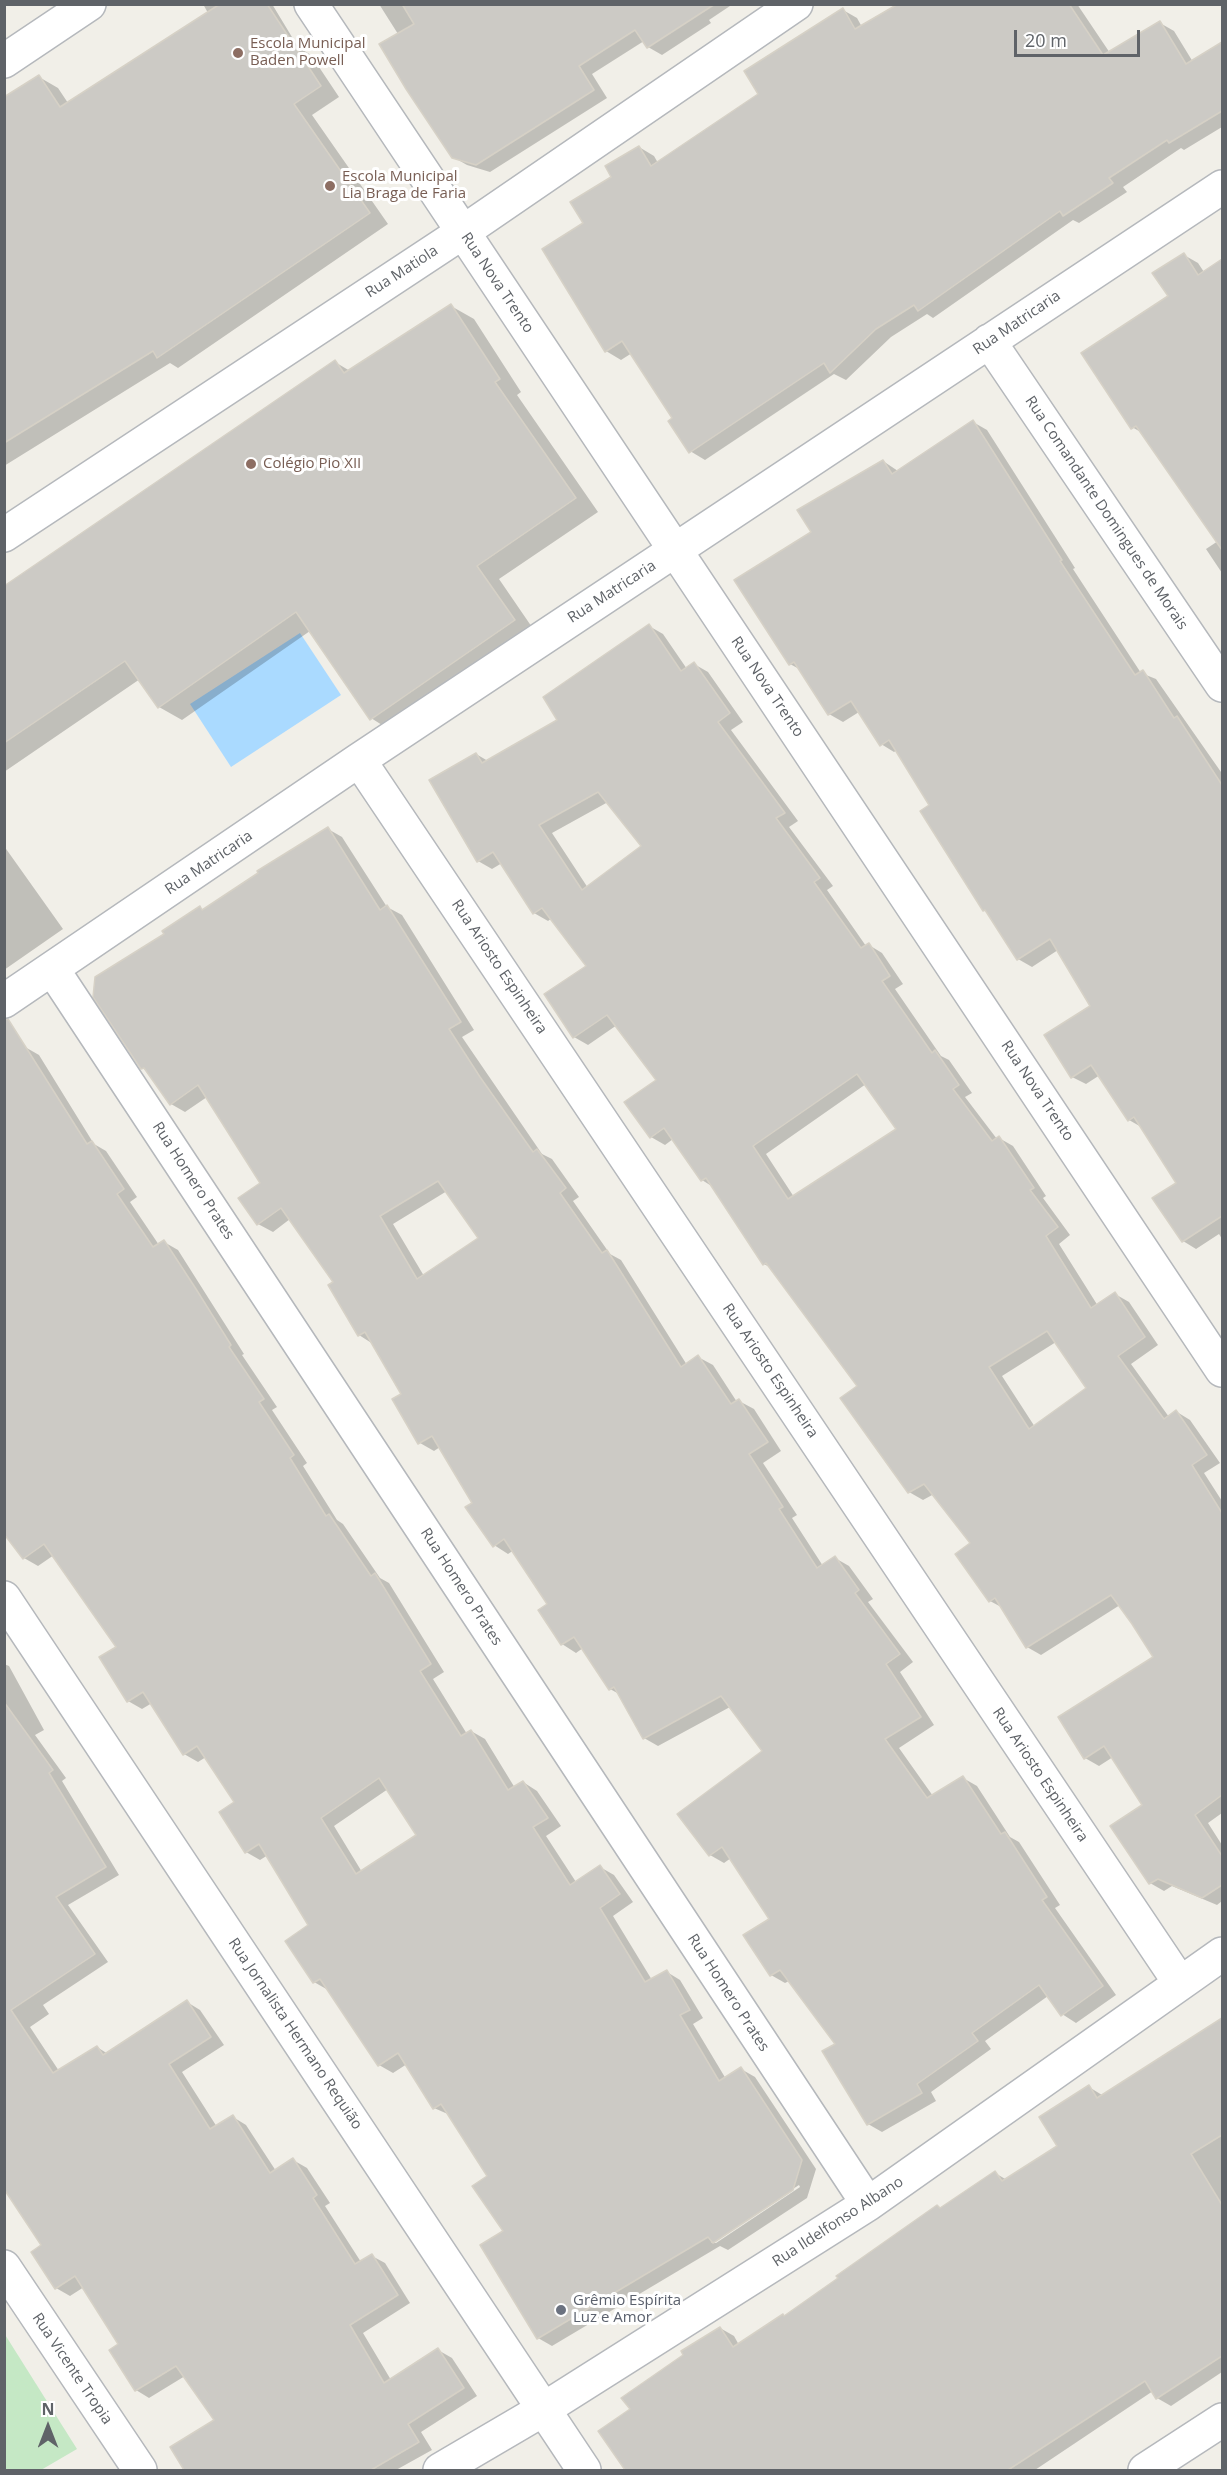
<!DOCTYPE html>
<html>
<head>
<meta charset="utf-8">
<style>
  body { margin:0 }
  #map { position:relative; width:1227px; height:2475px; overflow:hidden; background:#f1efe8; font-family:"Open Sans",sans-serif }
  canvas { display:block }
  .frame { position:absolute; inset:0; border:6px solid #5f6368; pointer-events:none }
  .north { position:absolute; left:18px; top:2397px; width:60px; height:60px; -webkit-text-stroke:4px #fff; paint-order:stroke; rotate:0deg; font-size:16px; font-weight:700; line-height:24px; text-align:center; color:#5f6368 }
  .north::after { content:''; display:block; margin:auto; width:21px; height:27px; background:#5f6368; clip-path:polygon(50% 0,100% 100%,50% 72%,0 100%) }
  .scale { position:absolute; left:1014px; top:30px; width:126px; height:27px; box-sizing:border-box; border:3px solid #5f6368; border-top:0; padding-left:8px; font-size:18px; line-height:21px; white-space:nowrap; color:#5f6368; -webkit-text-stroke:4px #fff; paint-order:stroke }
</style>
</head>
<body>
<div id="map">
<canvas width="1227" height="2475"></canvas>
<div class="frame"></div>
<div class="north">N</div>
<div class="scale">20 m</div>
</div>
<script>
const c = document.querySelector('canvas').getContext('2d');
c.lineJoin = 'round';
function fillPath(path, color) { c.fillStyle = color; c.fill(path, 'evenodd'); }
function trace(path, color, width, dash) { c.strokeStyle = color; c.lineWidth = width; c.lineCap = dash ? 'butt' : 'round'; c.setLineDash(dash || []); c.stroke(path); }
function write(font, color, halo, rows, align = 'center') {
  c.font = font + ' "Open Sans",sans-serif'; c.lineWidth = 6; c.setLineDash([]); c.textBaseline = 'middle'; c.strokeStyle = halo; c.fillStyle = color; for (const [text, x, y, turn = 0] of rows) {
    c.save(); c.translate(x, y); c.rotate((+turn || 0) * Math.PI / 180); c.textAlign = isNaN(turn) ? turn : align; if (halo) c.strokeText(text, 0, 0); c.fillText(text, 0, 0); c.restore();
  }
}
const green = new Path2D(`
  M4,2333L77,2449L41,2470H5Z`);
const water = new Path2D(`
  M300,633L341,695L231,767L190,704Z`);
const shadow = new Path2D(`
  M203,4H272L298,47L311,55L339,97L312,115L388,224L178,368L170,363L4,466V99L39,77L58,88L68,103L208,13Z
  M379,4H733L709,20L711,23L662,55L648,47L644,41L592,74L607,98L490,172L467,165L453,157L398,34Z
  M901,4H1077L1110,53L1160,23L1174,31L1193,62L1222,44V127L1184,150L1181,148L1123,187L1127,192L1079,223L1073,220L933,318L927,314L891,337L846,380L834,374L705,460L690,451L674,419L632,353L621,360L606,351L585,223L613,177L639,147L654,156L658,163L760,94L843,10L857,18L862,27Z
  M1184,255L1198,263L1204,272L1222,261V573L1206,549L1218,541L1144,434L1132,427Z
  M451,306L474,319L521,392L517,395L598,512L499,579L536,633L393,732L371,718L310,631L182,720L159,707L140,679L4,772V587L335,362L350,371Z
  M973,422L987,430L1075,568L1073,569L1141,673L1156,679L1221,772L1222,770V1239L1219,1234L1196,1249L1183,1241L1178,1183L1143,1128L1129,1120L1100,1075L1086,1084L1072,1077L1092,1006L1058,950L1032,967L1018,959L989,913L984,910L931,805L897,750L894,752L881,744L859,712L843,722L829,714L801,670L790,664L813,532L883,461L898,471Z
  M649,626L663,634L687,669L694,664L708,672L743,722L731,730L798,821L789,827L833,886L827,890L866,946L869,945L882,953L903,984L895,989L941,1056L949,1060L972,1093L965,1097L997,1139L999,1138L1013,1146L1046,1196L1043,1198L1070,1235L1059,1244L1098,1306L1115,1294L1129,1302L1158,1345L1131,1364L1169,1417L1177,1412L1190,1420L1220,1463L1204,1473L1222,1501V1813L1208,1823L1222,1845V1901L1217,1905L1172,1886L1164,1891L1150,1883L1112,1826L1144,1805L1113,1757L1099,1766L1085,1758L1155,1657L1120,1605L1041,1655L1027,1647L1003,1608L990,1601L972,1543L934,1494L923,1500L909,1492L859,1386L771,1268L764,1264L713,1187L702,1180L673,1139L665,1145L651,1137L658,1080L617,1025L588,1045L574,1037L588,966L552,918L548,921L534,913L502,863L492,869L478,861L476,754L488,761L559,721ZM608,802L643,847L588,888L552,833ZM866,1084L898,1130L794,1197L766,1154ZM1056,1342L1088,1388L1035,1427L1002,1376Z
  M328,829L342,837L387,907L402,915L474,1030L462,1037L542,1154L552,1159L579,1197L573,1201L610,1254L621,1260L687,1365L698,1357L713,1365L737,1402L739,1401L754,1409L781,1451L763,1463L797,1515L792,1518L823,1566L835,1558L849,1566L873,1599L868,1602L913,1662L900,1672L934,1725L899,1748L933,1796L963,1778L977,1786L1010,1837L1019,1842L1060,1905L1055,1908L1116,1995L1076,2023L1062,2014L1048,1996L985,2041L991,2049L931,2092L936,2101L882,2132L868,2124L837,2044L789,1981L785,1983L771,1975V1919L731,1858L724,1863L710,1855L764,1752L730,1707L658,1746L644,1738L619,1694L610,1689L583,1648L576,1653L562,1644L549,1604L514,1550L508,1554L494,1545L474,1503L440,1447L434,1451L420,1443L394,1399L403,1394L373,1344L359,1335L335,1283L290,1219L273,1232L258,1224L262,1183L207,1097L185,1112L171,1104L149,1072L142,1068L166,934L200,908L204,911ZM447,1191L480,1239L424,1276L393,1224Z
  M4,846L63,929L4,970Z
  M25,1047L39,1055L94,1144L106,1151L137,1197L130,1202L159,1245L164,1242L178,1250L209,1299L244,1354L242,1355L277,1407L272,1410L307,1463L303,1466L337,1520L343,1524L380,1578L389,1583L444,1672L433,1679L467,1734L471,1731L485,1739L515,1788L523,1782L537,1791L561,1826L546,1836L576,1882L600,1867L614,1875L633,1902L613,1916L652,1980L667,1972L680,1980L703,2018L693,2024L726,2079L741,2069L755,2077L816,2169L807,2198L728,2250L720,2246L552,2346L538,2338L489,2177L450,2115L434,2108L407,2064L393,2073L379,2065L328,1990L314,1982L310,1925L268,1855L260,1860L246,1852L236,1803L206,1757L198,1762L184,1754L152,1703L142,1709L128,1701L118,1647L54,1555L38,1566L24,1558ZM388,1789L418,1835L362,1872L334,1826ZM799,2185L800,2187L716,2243H711Z
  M4,1664L9,1666L44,1730L35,1735L66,1778L62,1781L119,1875L68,1905L108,1962L43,2005L49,2014L30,2027L59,2071L97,2047L108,2054L187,2002L200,2010L224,2045L182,2072L217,2127L233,2117L246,2125L276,2171L293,2160L307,2168L330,2203L325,2206L361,2262L372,2256L385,2263L410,2303L363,2333L391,2380L438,2350L452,2358L477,2396L421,2432L432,2450L396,2470H185L172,2447L217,2421L185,2376L149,2398L136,2390L120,2345L84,2287L70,2296L56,2288L43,2246L4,2174Z
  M1222,2020V2372L1171,2406L1157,2398L1153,2391L1035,2470H627L600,2432L632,2410L720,2328L734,2336L739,2345L785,2317L938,2207L942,2209L995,2173L1007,2180L1060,2147L1089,2087L1102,2095Z`);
const building = new Path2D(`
  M220,4H267L321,86L294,104L370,213L157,358L153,351L4,443V97L39,75L60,107Z
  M402,4H715L647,48L635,30L579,66L594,90L476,165L452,158L406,89L379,44L414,24Z
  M898,4H1069L1103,55L1160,21L1186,64L1222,42V111L1169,143L1167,140L1109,178L1113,183L1063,216L1060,211L918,311L914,305L876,329L830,373L824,363L689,453L668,421L672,418L622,341L605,352L542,249L583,223L570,202L611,177L605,166L639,146L651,166L758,94L744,71L843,8L855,29Z
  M1184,253L1198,275L1222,259V550L1136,426L1131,429L1081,353L1168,296L1152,273Z
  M451,304L500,379L495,382L576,498L477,566L515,620L370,720L296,612L158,708L125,661L4,743V586L335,360L344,373Z
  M973,420L1062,560L1060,561L1135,675L1143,670L1174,718L1177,716L1222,785V1216L1182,1242L1152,1198L1176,1183L1134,1117L1128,1121L1091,1065L1071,1078L1044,1035L1090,1006L1050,939L1017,960L985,910L983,911L920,811L929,805L889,740L880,746L851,701L828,715L794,662L789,665L734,580L811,532L797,510L883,460L892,474Z
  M649,624L681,671L694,662L730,713L718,722L785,813L776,818L820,878L814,882L861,948L869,943L890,976L882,981L932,1053L935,1050L959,1085L953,1089L992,1141L999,1136L1034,1188L1030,1190L1058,1227L1046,1236L1091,1308L1115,1292L1145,1337L1118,1356L1164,1419L1176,1410L1207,1455L1192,1465L1222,1513V1795L1195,1815L1222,1856V1885L1202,1898L1158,1879L1149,1884L1110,1826L1142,1805L1104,1746L1084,1759L1058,1717L1153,1657L1132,1624L1111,1595L1026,1648L995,1598L989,1602L955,1554L970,1543L924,1484L908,1493L840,1398L857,1386L766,1263L763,1265L706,1178L701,1181L664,1128L650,1138L624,1102L656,1080L607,1015L573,1038L544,994L586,966L542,908L533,914L493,852L477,862L429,780L476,753L482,763L557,720L543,697ZM598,792L641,846L582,890L539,825ZM857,1074L896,1129L788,1199L753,1146ZM1047,1331L1086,1388L1029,1429L989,1367Z
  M328,827L380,910L387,905L461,1022L449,1029L480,1077L533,1152L537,1149L566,1188L560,1193L602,1253L607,1250L681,1367L698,1355L731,1404L739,1399L768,1442L749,1454L783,1507L779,1509L817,1568L835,1556L859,1590L855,1593L900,1654L886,1664L921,1717L885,1739L927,1798L963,1776L1001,1834L1005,1832L1047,1897L1042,1900L1103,1986L1061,2016L1039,1985L972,2033L978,2041L917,2084L922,2093L867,2125L822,2051L835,2044L780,1970L770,1976L743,1935L769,1919L722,1847L709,1856L677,1814L762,1751L721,1696L643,1739L614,1687L609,1690L574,1637L561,1645L538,1610L547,1604L504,1539L493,1547L465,1507L472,1503L432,1436L418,1444L392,1399L401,1394L365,1332L358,1336L328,1285L333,1282L281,1208L257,1225L238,1198L260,1183L198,1085L170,1105L144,1068L141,1069L93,997L95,977L164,934L162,931L200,906L202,910L258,873L257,871ZM438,1181L478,1238L417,1279L380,1216Z
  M8,1019L87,1144L92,1141L124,1189L117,1194L153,1247L164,1240L196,1289L231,1345L229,1347L264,1399L259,1402L294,1455L290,1458L326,1516L329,1514L371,1576L375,1573L431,1664L420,1671L461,1736L471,1730L508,1790L523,1781L548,1818L533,1827L570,1885L600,1865L620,1894L600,1908L645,1982L667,1970L690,2010L680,2015L719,2081L741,2067L802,2160L793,2190L713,2243L708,2237L537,2339L480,2245L503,2231L472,2186L487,2176L441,2104L433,2109L398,2053L378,2066L320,1979L313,1983L285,1941L308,1925L259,1844L245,1853L219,1812L234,1802L197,1746L183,1755L143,1692L127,1702L99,1657L116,1647L44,1544L23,1559L4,1534V1020ZM379,1778L416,1835L356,1874L321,1818Z
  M4,1702L53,1770L49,1773L106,1867L56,1897L95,1954L11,2010L53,2073L97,2046L103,2055L187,2000L211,2037L169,2064L210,2129L233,2115L270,2173L293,2158L317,2195L313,2198L355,2264L372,2254L398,2295L350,2325L384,2383L438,2348L464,2388L408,2424L419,2442L371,2470H184L170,2447L214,2420L176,2366L135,2391L109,2350L118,2344L75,2276L55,2289L31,2252L41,2245L4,2189Z
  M1222,2018V2135L1191,2154L1222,2205V2356L1156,2399L1145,2381L1008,2470H625L598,2431L630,2409L621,2398L683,2355L681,2351L720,2327L733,2347L783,2314L784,2316L838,2278L836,2276L937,2205L940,2208L995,2171L1002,2181L1057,2146L1039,2117L1089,2085L1097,2098Z`);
const street = new Path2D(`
  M311,4L1222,1370
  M4,61L89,4
  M989,341L1222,685
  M4,535L463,232L796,4
  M359,760L1180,1983
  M53,970L868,2204
  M4,1001L359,760L1222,187
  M4,1598L584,2470
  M4,2267L140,2470
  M440,2470L544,2409L868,2204L1222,1954
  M1145,2470L1222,2420`);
const markers = [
  [238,53,6,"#8d6e63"],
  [330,186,6,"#8d6e63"],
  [251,464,6,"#8d6e63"],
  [561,2310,6,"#6b7280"]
];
const educationNames = [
  ["Escola Municipal",250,44],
  ["Baden Powell",250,61],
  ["Escola Municipal",342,177],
  ["Lia Braga de Faria",342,194],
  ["Colégio Pio XII",263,464]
];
const streetNames = [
  ["Rua Matiola",402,272,-33],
  ["Rua Nova Trento",497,283,56],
  ["Rua Matricaria",1017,323,-34],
  ["Rua Comandante Domingues de Morais",1106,513,56],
  ["Rua Matricaria",612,592,-33],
  ["Rua Nova Trento",767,687,56],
  ["Rua Matricaria",209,863,-34],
  ["Rua Ariosto Espinheira",499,967,56],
  ["Rua Nova Trento",1037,1091,56],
  ["Rua Homero Prates",193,1181,57],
  ["Rua Ariosto Espinheira",770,1371,56],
  ["Rua Homero Prates",461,1587,57],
  ["Rua Ariosto Espinheira",1040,1775,56],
  ["Rua Homero Prates",728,1993,57],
  ["Rua Jornalista Hermano Requião",295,2034,56],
  ["Rua Ildelfonso Albano",838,2222,-33],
  ["Rua Vicente Tropia",72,2369,56]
];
const worshipNames = [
  ["Grêmio Espírita",573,2301],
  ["Luz e Amor",573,2318]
];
fillPath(green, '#c5e8c5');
fillPath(water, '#aadaff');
fillPath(shadow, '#0003');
fillPath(building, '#cccac5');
trace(building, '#d6d1c6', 1.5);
trace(street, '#b5b8bc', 36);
trace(street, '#fff', 33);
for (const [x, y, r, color] of markers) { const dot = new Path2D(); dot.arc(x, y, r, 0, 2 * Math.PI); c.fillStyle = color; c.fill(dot); trace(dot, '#fff', 2); }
write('15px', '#785e54', '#fff', educationNames, 'left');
write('15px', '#5f6368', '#fff', streetNames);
write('15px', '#5b616d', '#fff', worshipNames, 'left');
</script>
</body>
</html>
